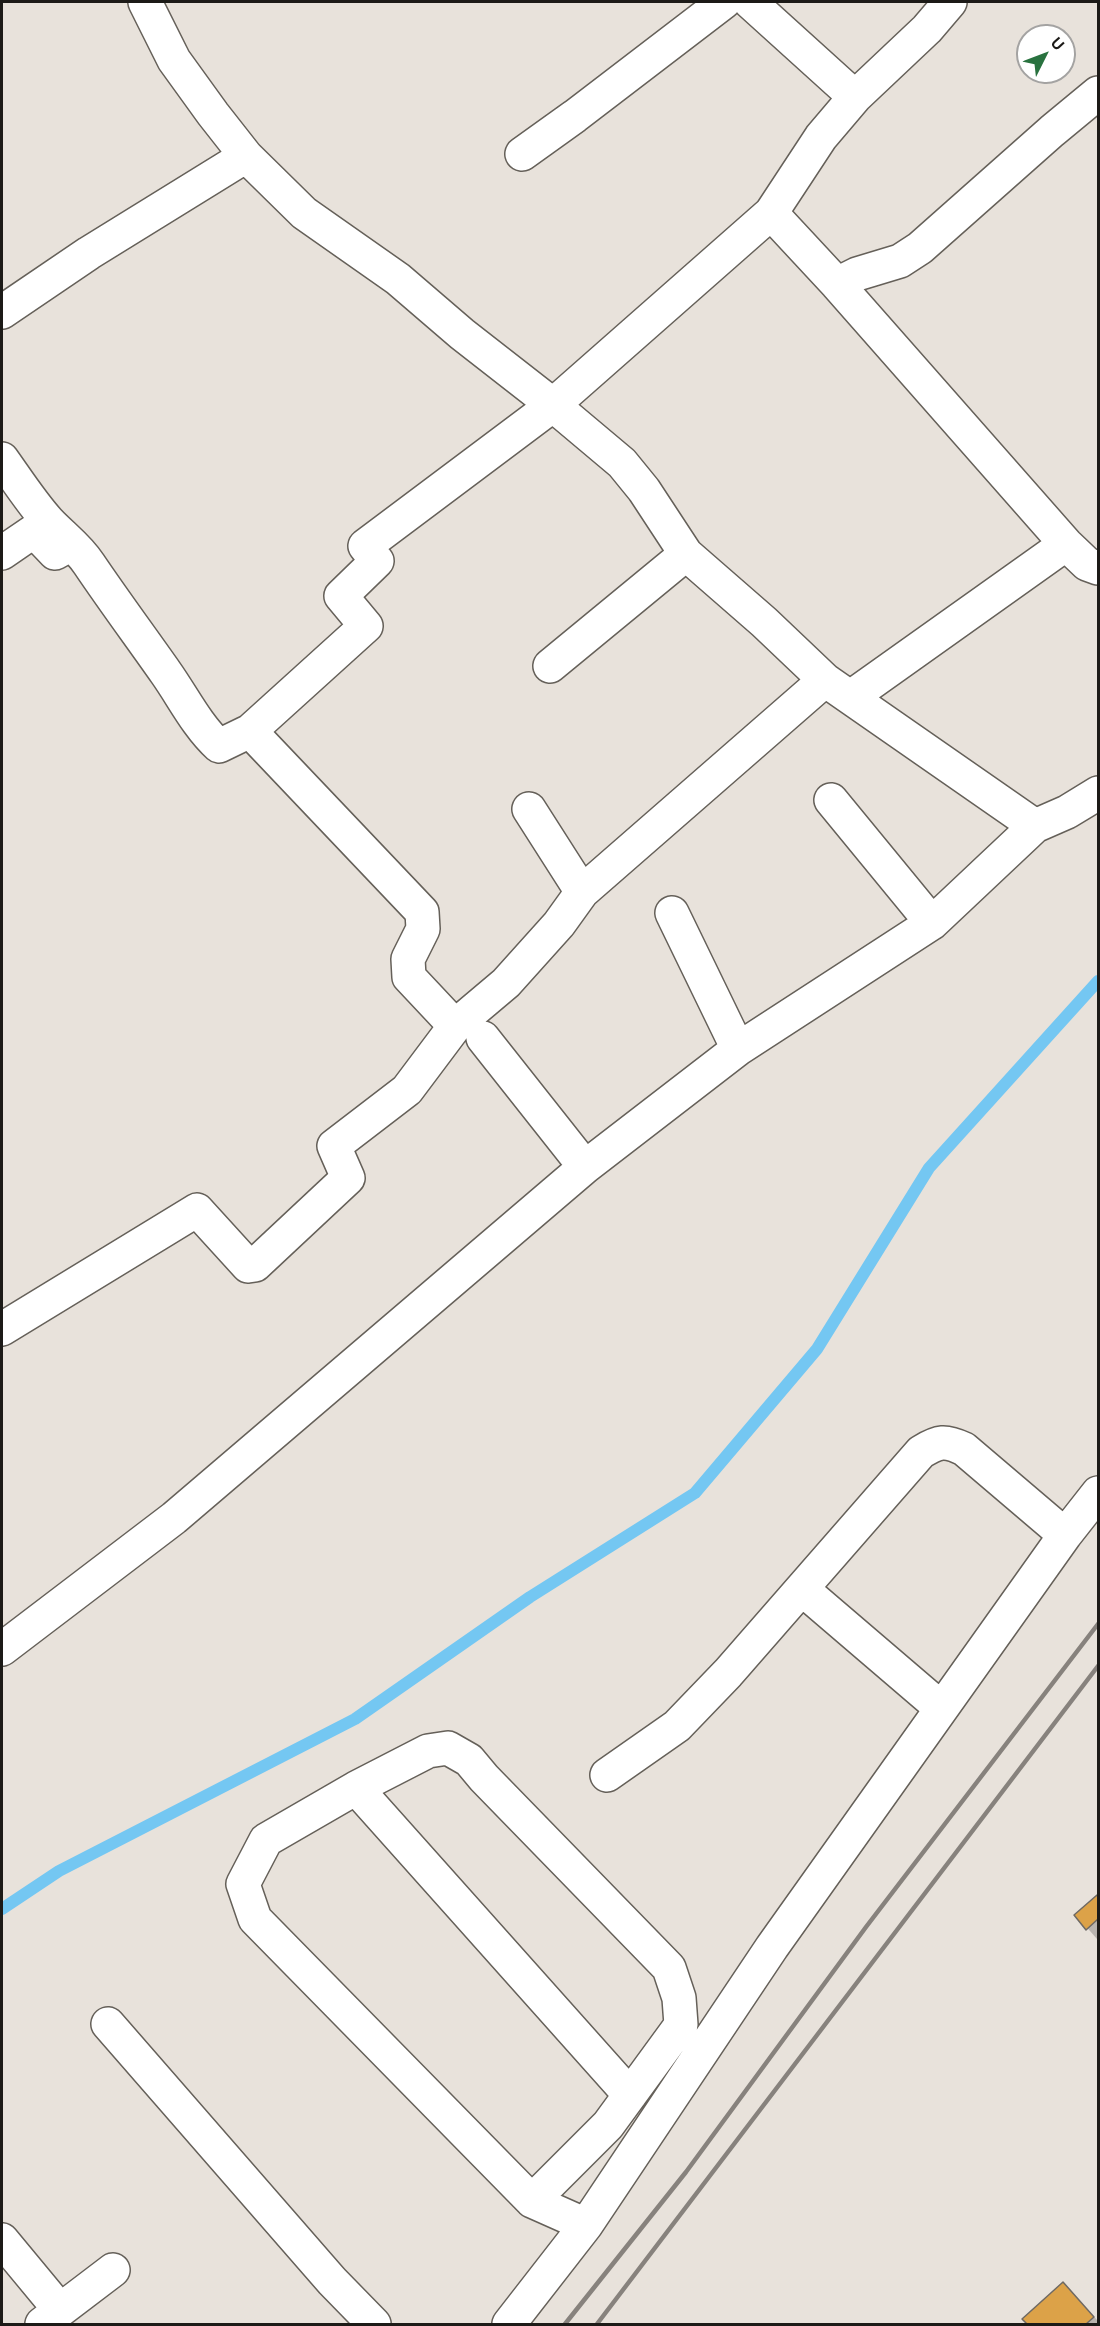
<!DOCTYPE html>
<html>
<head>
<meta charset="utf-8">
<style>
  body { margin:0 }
  #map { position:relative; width:1100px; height:2326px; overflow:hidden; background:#e8e2db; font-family:Ubuntu,sans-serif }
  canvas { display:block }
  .frame { position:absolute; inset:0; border:3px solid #1c1a17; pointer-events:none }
  .north { position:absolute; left:1016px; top:24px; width:60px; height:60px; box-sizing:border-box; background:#fff; border:2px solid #a4a3a2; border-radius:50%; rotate:48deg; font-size:16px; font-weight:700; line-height:24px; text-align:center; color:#1c1a17 }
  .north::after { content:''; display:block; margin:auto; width:21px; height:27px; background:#29723f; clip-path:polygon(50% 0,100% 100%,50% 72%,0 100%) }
</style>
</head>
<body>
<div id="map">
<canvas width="1100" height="2326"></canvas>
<div class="frame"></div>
<div class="north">U</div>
</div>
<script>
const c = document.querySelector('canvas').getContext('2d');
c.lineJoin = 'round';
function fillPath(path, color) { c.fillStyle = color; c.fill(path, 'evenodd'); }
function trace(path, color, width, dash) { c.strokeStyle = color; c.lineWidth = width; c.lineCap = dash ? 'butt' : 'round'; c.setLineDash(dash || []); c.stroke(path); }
const shadow = new Path2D(`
  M1097,1897L1098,1899L1097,1939L1076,1915Z
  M1063,2284L1098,2321V2324H1029L1024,2319Z`);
const stream = new Path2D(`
  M2,1909L59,1871L355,1719L530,1597L695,1493L817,1349L929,1168L1098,981`);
const building = new Path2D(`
  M1097,1895L1098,1897V1919L1086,1930L1074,1915Z
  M1063,2282L1094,2317L1086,2324H1027L1022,2319Z`);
const minor = new Path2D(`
  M145,2L174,60L213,114L246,156L304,213L398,279L462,334L553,405L622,463L644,490L686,554L764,622L825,680L1035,826L1067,812L1098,793
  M750,2L855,97
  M522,154L575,116L724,2
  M771,213L837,284L1066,544L1087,564L1098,568
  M837,284L857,274L900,261L920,248L1052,131L1098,93
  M2,312L89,253L246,156
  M2,459C17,480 31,502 48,521C62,536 78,547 89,564C114,601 140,636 166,673C183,697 197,726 219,746L250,731L422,912L423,929L408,959L409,977L455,1026
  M2,553L34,531L55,553L64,548
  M550,666L686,554
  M851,697L1066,544
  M250,731L366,626L341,596L377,561L365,546L553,405L771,213L821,137L855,97L927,29L950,2
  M831,800L932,923
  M582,892L825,680
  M672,913L738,1049
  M483,1038L585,1167
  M2,1329L197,1210L248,1266L255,1265L348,1178L334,1146L407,1090L455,1026L506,983L559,924L582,892L529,809
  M802,1589L941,1708
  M2,1649L174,1518L585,1167L738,1049L932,923L1035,826
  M607,1775L677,1726L728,1673L921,1452C939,1441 945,1440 964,1449L1065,1535
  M356,1788L630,2095
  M108,2024L332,2281L374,2324
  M532,2201L608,2125L681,2025L679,1998L669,1968L484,1778L469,1760L448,1748L428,1751L356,1788L266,1840L243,1884L255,1919L532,2201L586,2225
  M2,2240L60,2310
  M42,2324L113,2270
  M509,2324L586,2225L772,1947L1065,1535L1098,1493`);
const rail = new Path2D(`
  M565,2324L686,2172L866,1927L1098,1624
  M597,2324L1098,1666`);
fillPath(shadow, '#0003');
trace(stream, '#74c7f2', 12);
fillPath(building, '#dca248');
trace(building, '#6e6963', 1.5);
trace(minor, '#656059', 36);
trace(minor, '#fff', 33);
trace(rail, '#87827d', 4.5);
</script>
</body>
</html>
